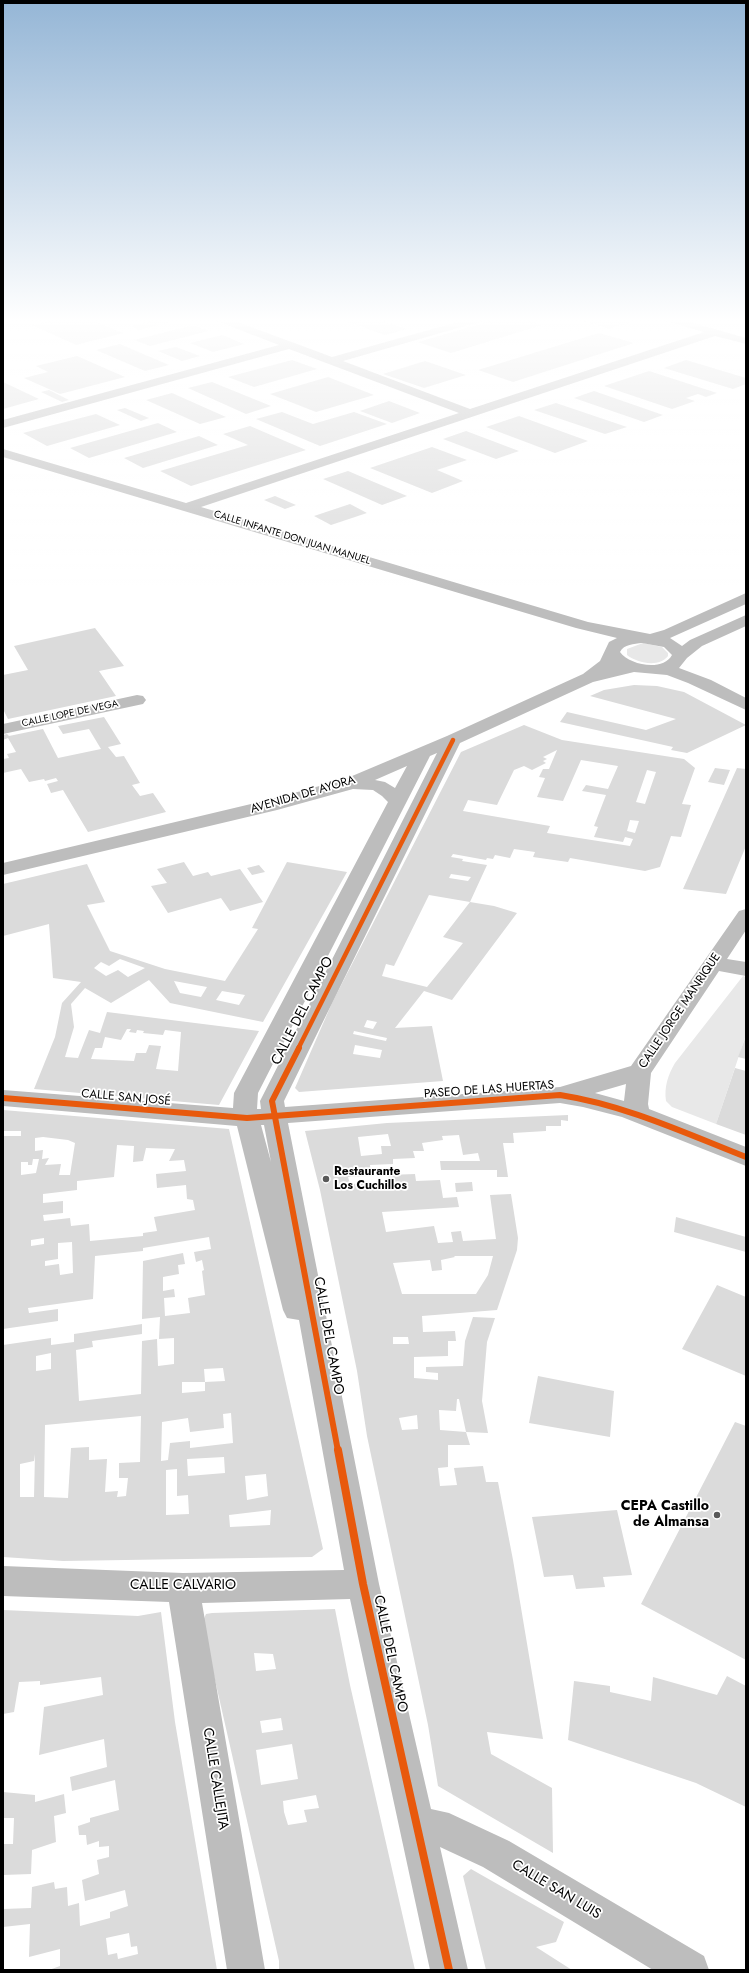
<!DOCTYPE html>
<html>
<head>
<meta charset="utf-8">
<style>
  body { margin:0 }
  #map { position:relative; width:749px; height:1973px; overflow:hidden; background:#fff; font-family:Jost,sans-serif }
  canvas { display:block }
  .frame { position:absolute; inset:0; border:4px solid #000; pointer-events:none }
</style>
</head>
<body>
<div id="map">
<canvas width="749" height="1973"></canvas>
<div class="frame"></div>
</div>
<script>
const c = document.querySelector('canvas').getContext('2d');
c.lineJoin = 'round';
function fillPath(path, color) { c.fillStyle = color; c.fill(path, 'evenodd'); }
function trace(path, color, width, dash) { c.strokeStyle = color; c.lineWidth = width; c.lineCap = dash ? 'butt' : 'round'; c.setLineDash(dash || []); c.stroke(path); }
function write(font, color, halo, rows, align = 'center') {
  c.font = font + ' Jost,sans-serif'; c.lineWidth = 3.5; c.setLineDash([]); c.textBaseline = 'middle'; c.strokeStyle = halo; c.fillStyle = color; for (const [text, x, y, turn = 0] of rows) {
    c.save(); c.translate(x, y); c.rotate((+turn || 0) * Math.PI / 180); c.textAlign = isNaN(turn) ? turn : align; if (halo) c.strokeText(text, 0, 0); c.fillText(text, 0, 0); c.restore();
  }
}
const green = new Path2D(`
  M643,643L662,647L668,653V656C659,668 637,663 627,655V649Z
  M743,976L746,977V1035L716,1124L672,1107L666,1101C664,1087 668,1075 675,1063Z`);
const building = new Path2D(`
  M66,318H86L123,333L76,345L32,325Z
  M166,318L178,320L139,330L130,326Z
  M337,318H373L407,329L385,335Z
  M501,318H518L542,325L451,353L418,342Z
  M574,318H643L609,329Z
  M194,325L208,331L150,346L134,340Z
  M599,333L634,343L513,382L478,370Z
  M222,335L244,344L213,352L190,343Z
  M120,344L169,365L145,371L96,350Z
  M176,347L200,356L182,361L158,351Z
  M77,356L125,377L60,394L24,378L48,372L36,366Z
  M292,360L317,369L254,387L228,377Z
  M686,360L746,378V384L733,389L664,368Z
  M425,361L466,375L424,388L383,374Z
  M649,371L717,393L706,397L698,394L686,398L695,401L672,409L604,386Z
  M328,377L374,395L316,412L270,394Z
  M3,382L39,399L3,409Z
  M212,382L271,406L246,414L188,388Z
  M49,390L69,400L62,402L41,392Z
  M594,391L663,415L644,422L574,398Z
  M172,393L226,417L200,424L146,400Z
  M389,401L420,413L392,423L360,411Z
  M556,403L627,427L605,434L534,410Z
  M125,408L149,418L141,421L117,410Z
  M282,412L313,424L354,412L387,424L320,446L256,419Z
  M96,414L120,425L47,446L23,433Z
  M519,416L588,441L555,453L486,427Z
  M158,423L177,432L89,458L70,448Z
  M250,426L306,450L191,486L160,471L248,445L223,434Z
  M466,431L519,451L496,459L443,439Z
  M199,436L218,445L143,468L124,458Z
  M432,447L467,460L437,470L463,481L432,493L370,468Z
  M348,471L407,496L382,505L323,479Z
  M275,496L296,505L285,509L264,500Z
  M350,504L367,513L331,525L314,516Z
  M95,628L124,666L99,671L116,696L8,719L3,709V675L28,670L14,646Z
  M634,685L657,686L684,692L746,725L687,753L671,750L673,747L560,722L567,712L646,730L676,719L590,696L604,690Z
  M104,717L121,744L108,747L116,757L124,756L140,783L132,785L140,796L153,793L166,812L88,832L63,790L51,793L47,784L58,781L56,778L45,781L44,779L29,782L21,769L3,773V759L9,758L7,754L16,752L8,738L3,740V735L7,734L9,736L43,729L58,758L101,749L89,729L63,734L58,726Z
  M524,725L562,740L684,759L695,768L682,804L691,805L681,837L671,836L660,867L645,871L570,858L568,862L533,857L535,852L514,849L510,858L495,855L493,859L487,858L486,860L453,854L451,857L463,859L462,861L487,865L470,902L429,895L394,966L386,964L382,976L427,987L463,943L443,937L470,902L494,906L517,913L452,1000L424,991L395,1028L432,1026L443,1081L299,1092L295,1088L332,1003L461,752ZM557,750L549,769H543L539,777L545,778L537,797L563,801L581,760L618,766L608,789L586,785L582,791L606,795L594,826L598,827L594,837L623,842L625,837L633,839L630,846L547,833L550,826L463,811L468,800L497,805L514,770L524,766L532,770L546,763L543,761L547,759L543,757ZM647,770L656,772L645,804L636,802ZM630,820L639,821L635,833L627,831ZM451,874L471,877L468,881L449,878ZM367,1020L377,1022L373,1029L364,1027ZM354,1031L387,1038L386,1041L353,1034ZM355,1045L382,1050L380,1058L353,1054Z
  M715,768L730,770L724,785L708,782Z
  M737,768L746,769V846L726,894L683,889Z
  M184,862L193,876L208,872L211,876L240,869L263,902L230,911L221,898L168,913L151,886L167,883L157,869Z
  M287,862L347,872L263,1022L170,1003L149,980L111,1003L85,988L71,1004L74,1027L65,1057L78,1058L89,1030L100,1033L107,1012L259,1031L219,1105L34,1089L55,1037L62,1003L81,982L53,978L49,924L3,936V884L87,864L105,902L87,905L110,951L165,969L225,981L258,929L252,928ZM120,959L145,968L128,977L118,970L106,976L94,968L101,962L109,966ZM174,981L207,987L201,997L180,993ZM222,991L245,995L239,1005L216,1000ZM127,1029H131L129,1032L136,1033L137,1030L144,1031L143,1033L163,1035L165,1030L181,1032L178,1071L156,1069L161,1046L149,1045L146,1053H136L134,1061L91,1059L95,1048H102L105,1037L121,1040Z
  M259,865L265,872L252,875L247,868Z
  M746,1036V1059L738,1057Z
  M735,1068L746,1071V1135L716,1124Z
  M3,1110L229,1129L323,1549L312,1557L63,1561L3,1557V1345L51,1338V1345L74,1342V1334L142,1324V1334L92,1341L93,1347L76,1350L79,1401L141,1394L142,1341L157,1339L158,1366L174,1364V1338L159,1339L160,1317L142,1319L143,1261L183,1253L185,1264L178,1265L179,1274L163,1277V1291L174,1289L175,1297L164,1298L165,1316L190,1313L188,1298L205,1295L202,1271L204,1270L202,1260L196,1262L194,1252L211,1249L209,1237L143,1248V1251L95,1256L93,1299L28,1308L29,1313L58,1309V1321L3,1329V1136H21V1131H3ZM43,1137L68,1140L75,1143L70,1175H59L61,1164L45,1165L49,1158L42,1159L43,1150L35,1151V1138ZM117,1145L134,1146L133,1162L143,1161L146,1148L175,1149L169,1161L184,1160L186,1171L156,1174L157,1188L186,1185L187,1199L193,1200L195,1210L154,1217L157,1231L143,1233V1236L90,1241L89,1224L71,1226L70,1218L44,1221L43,1215L63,1213V1201L43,1203V1194L77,1190V1181L114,1177ZM33,1159H39L36,1173L21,1175V1162H28V1165H32ZM44,1238V1244L31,1246V1240ZM72,1242L73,1273L60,1275L59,1264L45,1266V1261L58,1259V1243ZM51,1353V1369L36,1371V1356ZM223,1368L225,1381L205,1382V1391L182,1393V1382H205L204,1369ZM231,1413L233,1443L190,1448V1441L170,1443L168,1460L161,1461L162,1422L188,1418L190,1432L224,1428L223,1414ZM141,1416L140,1462L119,1463V1478H128L126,1496L117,1497L118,1491L105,1492L107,1459L89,1460V1447L71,1448L68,1498L44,1497L45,1425ZM35,1454L34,1497H20V1464L34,1461ZM224,1457L225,1473L188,1476L187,1459ZM177,1469V1496L188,1495L189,1514L166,1515V1470ZM266,1474L268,1496L247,1500L245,1476ZM271,1510L270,1525L230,1527L229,1515Z
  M568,1115V1121L561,1120V1126H546V1131L513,1133L514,1143H503L508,1177H497V1170H441L440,1161H480L478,1153L463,1155L459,1135L442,1136L443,1140L422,1143L424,1151H413L415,1158L393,1159V1164L370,1165L371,1176L348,1177L350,1184L389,1182L388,1175L415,1174L416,1181L440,1180L443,1198L457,1197L459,1207L382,1212L386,1232L434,1226L438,1243L453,1242L451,1232L461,1231L463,1241L496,1239L490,1195L511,1194L518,1238L517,1250L497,1310L422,1316L423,1332L455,1331L456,1341H448V1356L414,1357V1378L438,1380V1373L426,1372V1367L463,1366L465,1341L473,1317L495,1318L487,1342L482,1401L488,1433L466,1432L470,1445H448V1467L438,1468L440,1486L457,1485L454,1468L483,1466L486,1482H498L513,1560L543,1739L487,1732L491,1754L552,1788L553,1853L438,1786L428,1725L367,1436L357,1371L320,1190L305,1131L387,1123ZM388,1134L391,1146H381L382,1154L361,1156L358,1137ZM454,1256H493L488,1275L476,1294H402L393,1263L430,1260L432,1271L442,1270L441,1260L455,1257ZM393,1337H408L409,1344H393ZM457,1399H459L466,1432L440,1430L439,1410L456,1411ZM417,1415L418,1429L402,1430L399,1418Z
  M472,1182L473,1191L456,1192L455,1183Z
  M676,1217L746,1237V1252L674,1232Z
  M717,1285L746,1297V1376L682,1349Z
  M538,1376L614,1391L610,1437L529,1423Z
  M735,1422L746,1426V1660L641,1604Z
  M617,1510L632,1575L603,1577L605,1587L576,1589L573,1575L544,1577L532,1517Z
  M335,1609L350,1685L415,1970H279V1961L202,1623L206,1614L212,1613ZM254,1653L273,1654L276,1669L256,1671ZM281,1718L283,1730L262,1733L260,1721ZM292,1744L298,1779L261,1785L256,1750ZM316,1795L319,1808L304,1810L307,1822L288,1825L284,1812L283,1801Z
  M3,1610L138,1616L161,1612L175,1722L217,1970H49L60,1966V1949L29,1957L30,1924L3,1927V1909L31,1908L32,1887L54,1882L55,1889L67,1887L68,1906L79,1903L80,1926L110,1918V1912L128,1906L125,1890L85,1901L82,1880L99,1874L97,1860L109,1857V1846L99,1847V1841L87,1845L86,1835H79L78,1826L90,1822V1818L119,1810L115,1780L72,1791L70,1777L107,1767L104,1739L39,1755L44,1707L103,1695L101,1677L40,1685V1681L19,1682L14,1712L3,1714ZM129,1933L131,1947L137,1946L138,1954L118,1959L117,1953L108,1955L106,1938Z
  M727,1676L746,1686V1807L696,1783L568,1740L574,1681L610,1686V1692L651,1701L653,1677L717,1695Z
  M3,1792L35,1795V1802L64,1794L66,1813L54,1816L56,1842L32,1850L31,1874L3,1875V1844H13L14,1818H3Z
  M471,1869L564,1922L556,1942L536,1947L572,1970H486L463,1876Z`);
const street = new Path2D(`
  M3,318H17L16,320L3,323Z
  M213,318H227L332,357L472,318H487L486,320L343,361L470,409L704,332L662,320L661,318H676L746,338V344L715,336L201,507L588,622L650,634L664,630L746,593V604L670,638L682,646L690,640L746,615V626L702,646L687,658L679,668L711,680L746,698V710L688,683L667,675L634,672L593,682L460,743L284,1101L285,1107L560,1087L631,1066L739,911L746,909V930L727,959L746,962V976L719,971L651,1073L648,1104L649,1109L746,1147V1166L622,1117L583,1107L560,1103L288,1123L379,1584L431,1809L449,1813L509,1841L704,1956L709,1970H653L483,1867L440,1847L468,1970H430L350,1599L202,1603L265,1970H227L169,1602L3,1596V1566L183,1573L344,1570L299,1320L287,1318L283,1310L237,1126L3,1106V1090L233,1108L234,1093L388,802L382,796L373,790L353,789L277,810L3,875V863L272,799L345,779L447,736L583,674L600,661L609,642L617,638L576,628L3,457V449L186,503L459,413L289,349L3,428V420L279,345L214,320ZM642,643L664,647L672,655C663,672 629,665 620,652C624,644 634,644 642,643ZM437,753L260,1101L261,1109H257L258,1093L430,756ZM407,766L395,788L385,782L375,780ZM626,1084L624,1101L595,1093ZM261,1125H264L271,1162Z
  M137,695L143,696L146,700L143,704L3,734V724Z`);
const cyclewayFar2 = new Path2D(`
  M298,1049L453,740`);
const cyclewayFar1 = new Path2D(`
  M299,1048L272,1101L338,1451
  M3,1098L247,1118L560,1095C625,1105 685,1133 746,1157`);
const cycleway = new Path2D(`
  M338,1450L363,1584L449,1970`);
const markers = [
  [326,1179,4,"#595959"],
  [717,1515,4,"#595959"]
];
const farStreetnames = [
  ["CALLE INFANTE DON JUAN MANUEL",292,538,17],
  ["CALLE LOPE DE VEGA",70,714,-12]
];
const streetNames = [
  ["AVENIDA DE AYORA",303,795,-16],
  ["CALLE JORGE MANRIQUE",680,1011,-56],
  ["PASEO DE LAS HUERTAS",489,1090,-4],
  ["CALLE SAN JOSÉ",126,1098,5]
];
const poiNames = [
  ["Restaurante",334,1172],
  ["Los Cuchillos",334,1186]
];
const nearStreetnames = [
  ["CALLE DEL CAMPO",303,1011,-63],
  ["CALLE DEL CAMPO",328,1336,80],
  ["CALLE CALVARIO",183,1586],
  ["CALLE DEL CAMPO",390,1654,78],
  ["CALLE CALLEJITA",215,1779,81],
  ["CALLE SAN LUIS",556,1890,31]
];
const nearPoinames = [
  ["CEPA Castillo",709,1507],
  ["de Almansa",709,1523]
];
fillPath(green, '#e8e8e8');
fillPath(building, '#dbdbdb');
fillPath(street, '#bdbdbd');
trace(cyclewayFar2, '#e8590c', 4.5);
trace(cyclewayFar1, '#e8590c', 6);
trace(cycleway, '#e8590c', 8);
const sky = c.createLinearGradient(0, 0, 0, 594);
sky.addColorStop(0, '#95b6d6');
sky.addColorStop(0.54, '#fff');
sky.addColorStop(1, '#ffffff00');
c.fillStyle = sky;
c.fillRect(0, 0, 749, 594);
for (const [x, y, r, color] of markers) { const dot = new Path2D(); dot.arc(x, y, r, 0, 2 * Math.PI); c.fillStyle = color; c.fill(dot); trace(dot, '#fff', 1.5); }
write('10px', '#000', '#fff', farStreetnames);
write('12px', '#000', '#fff', streetNames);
write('bold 12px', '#000', '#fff', poiNames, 'left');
write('14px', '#000', '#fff', nearStreetnames);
write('bold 14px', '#000', '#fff', nearPoinames, 'right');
</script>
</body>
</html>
